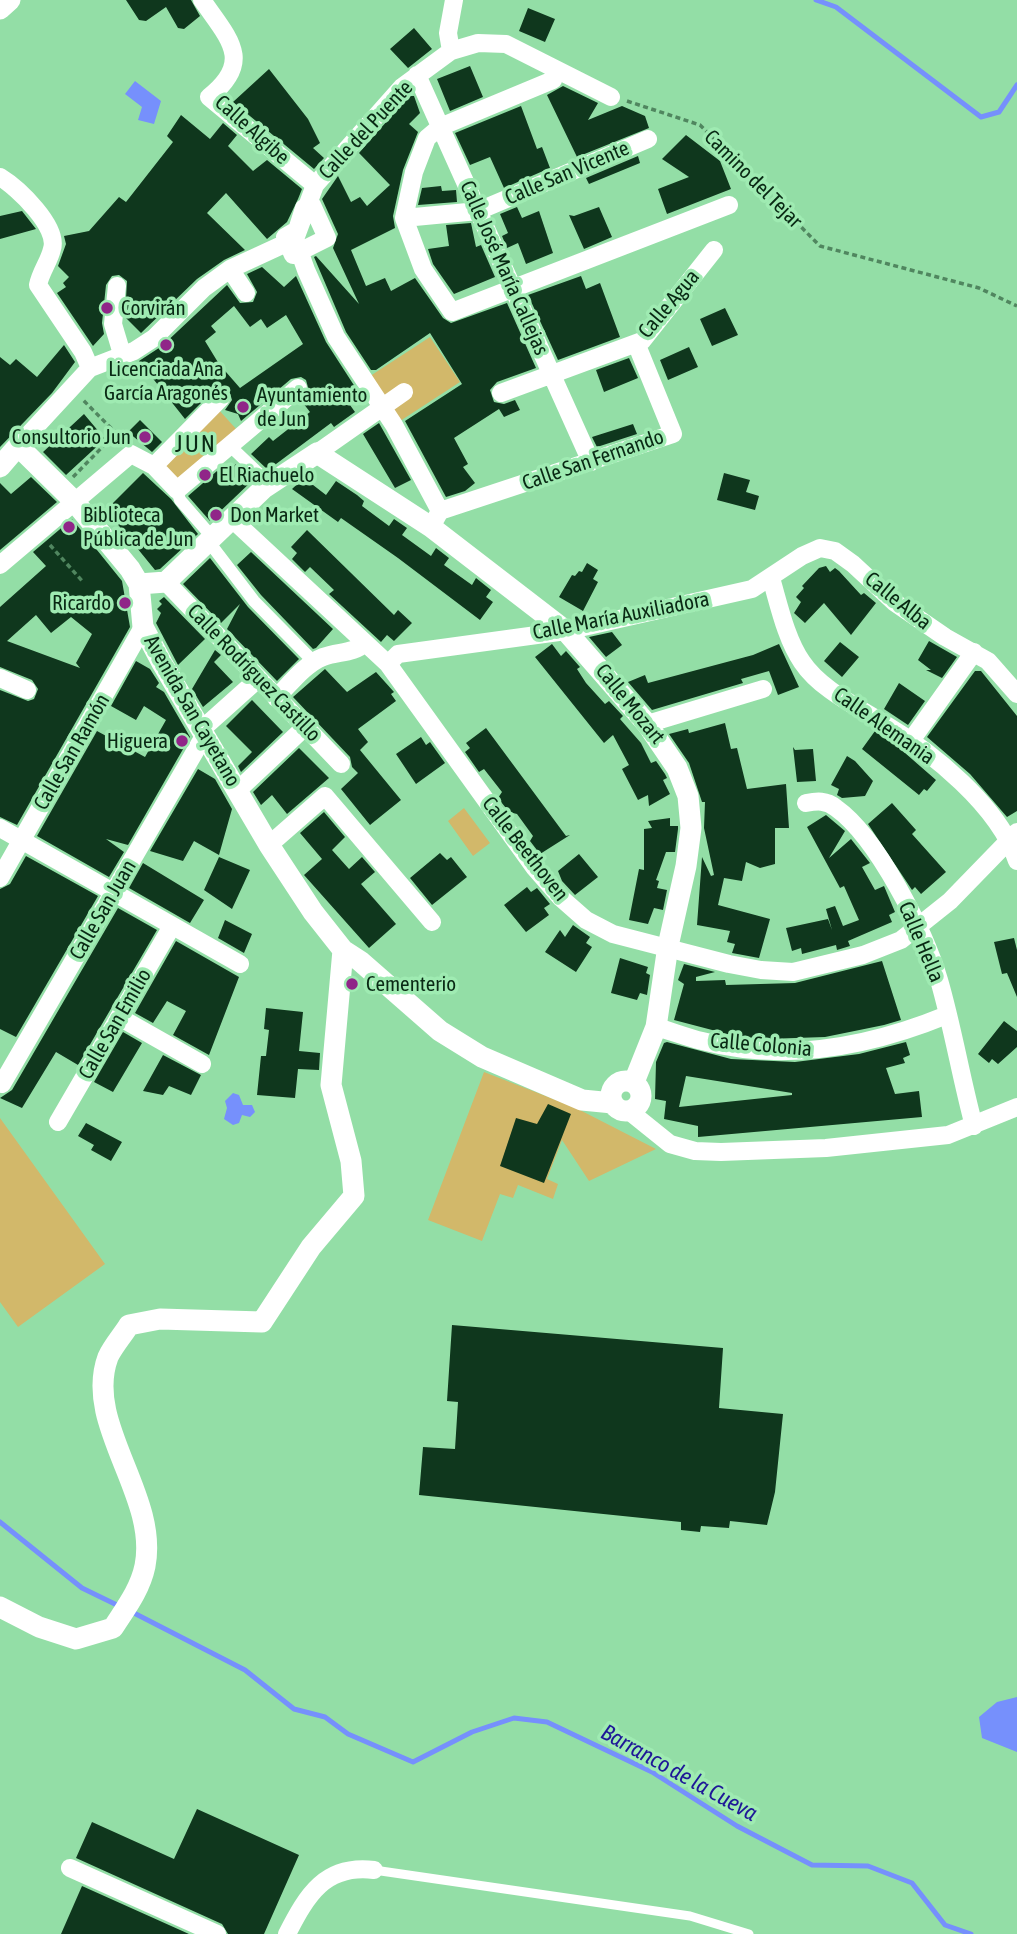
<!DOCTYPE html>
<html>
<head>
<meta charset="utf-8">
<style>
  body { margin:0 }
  canvas { display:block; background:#93dea6 }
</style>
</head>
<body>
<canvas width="1017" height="1934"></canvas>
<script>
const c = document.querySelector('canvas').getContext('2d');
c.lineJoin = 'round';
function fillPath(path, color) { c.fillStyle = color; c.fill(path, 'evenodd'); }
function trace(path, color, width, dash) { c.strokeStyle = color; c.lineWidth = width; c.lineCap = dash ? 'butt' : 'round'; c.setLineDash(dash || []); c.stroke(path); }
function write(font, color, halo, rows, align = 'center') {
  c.font = font + ' "Asap Condensed",sans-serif'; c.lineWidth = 7; c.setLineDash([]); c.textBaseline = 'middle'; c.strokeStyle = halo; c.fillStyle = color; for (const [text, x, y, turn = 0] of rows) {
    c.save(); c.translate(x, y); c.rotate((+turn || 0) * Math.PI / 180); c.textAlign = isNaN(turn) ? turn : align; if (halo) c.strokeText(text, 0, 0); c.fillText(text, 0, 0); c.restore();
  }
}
const green = new Path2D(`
  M430,337L460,382L394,425L364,380Z
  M218,409L238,431L179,487L159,465Z
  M464,808L490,843L473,856L448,821Z
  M484,1072L574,1107L656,1149L589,1181L562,1140L547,1179L558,1184L553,1199L518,1185L513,1198L500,1194L482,1241L428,1220Z
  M0,1118L105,1264L18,1327L0,1302Z`);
const water = new Path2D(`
  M135,81L161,101L154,124L138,120L142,107L125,94Z
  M233,1093L239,1095L243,1105H252L255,1112L250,1117L242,1115L239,1123L233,1125L224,1119L227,1108L225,1101Z
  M1017,1697V1752L982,1738L979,1717L997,1702Z`);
const stream = new Path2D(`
  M816,0L836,7L981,117L999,112L1017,85
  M0,1522L82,1588L121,1607
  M130,1611L245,1670L294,1709L325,1717L348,1734L413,1762L472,1732L514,1718L547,1722L652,1772L737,1826L812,1865L868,1866L912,1883L945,1925L971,1934`);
const building = new Path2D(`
  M126,0H191L200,16L184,29L178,28L166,7L146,21L139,20Z
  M528,8L555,19L545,42L519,31Z
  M414,28L432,49L408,68L390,49Z
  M470,66L483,97L450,111L437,79Z
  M269,69L308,119L320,143L313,148L324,158L314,169L233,102Z
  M563,86L598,103L588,120L622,106L645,116L649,128L577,157L547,95Z
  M409,96H414L420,113L409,124L418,132L403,170L393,216L395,228L351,250L366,286L385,278L391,291L415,278L443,318L451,323L507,303L536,368L497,382L490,390L494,402L504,404L515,400L520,410L504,417L499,409L454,438L468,464L463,467L475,483L465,491L446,497L405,421L462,384L430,333L376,370H371L346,332L314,257L316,256L359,304L333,248L338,234L322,199L338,176L351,202L360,197L367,206L390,185L359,153Z
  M521,106L537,149L542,147L550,168L504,188L490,157L470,165L455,133Z
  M181,115L210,139L223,123L237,135L228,146L253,171L267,160L302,189L298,199L287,222L267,239L226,193L207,213L245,250L224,260L197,279L141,333L125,317L127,281L119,275L112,276L106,285L102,323L104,334L93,346L57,293L66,287L63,283L69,277L58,266L66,244L64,236L89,231L119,197L126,202L173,142L167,136Z
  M686,135L720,161L731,189L667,214L658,189L689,177L662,159Z
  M638,156L640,163L589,184L586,178Z
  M441,186L442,191L456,190L457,202L418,205L422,188Z
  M517,207L522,218L539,211L553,253L526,264L518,243L507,248L502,236L508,233L500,214Z
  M599,207L612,237L584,249L569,215L574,216Z
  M22,211L36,229L0,239V216Z
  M471,223L476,247L481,245L495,277L454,294L433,264L428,249L449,246L446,225Z
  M262,267L284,287L296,276L326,342L357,390L352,393L358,400L350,405L355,412L334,427L331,423L268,470L251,454L269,437L273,441L310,412L303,403L307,399L301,401L309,391L306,380L301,377L291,379L241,421L238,414L225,410L232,400L229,390L217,387L185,419L139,361L162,346L227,285L240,303L253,302L257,292L247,274ZM234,306L250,327L261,319L267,328L286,315L303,344L240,388L219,364L205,341L216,332L211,326Z
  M581,276L586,289L600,283L620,337L558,360L528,295Z
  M725,308L738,335L712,346L700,319Z
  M64,345L75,362L52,393L0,447V357L10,365L16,359L37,377Z
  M689,347L698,367L668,380L660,360Z
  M629,358L638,378L604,392L596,370Z
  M84,414L105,439L66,475L43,452Z
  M140,420L162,442L152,452L128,432Z
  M379,423L411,480L395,488L363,434Z
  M633,424L637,434L597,447L592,437Z
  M236,464L253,480L210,521L188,496L217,471L223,476Z
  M143,473L171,499L198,534L160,569L155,570L106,510Z
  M724,473L750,480L746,492L759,496L755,510L717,500Z
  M31,477L57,502L0,550V483L11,494Z
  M304,478L326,495L336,481L357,495L364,501L362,506L389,526L394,519L407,528L402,535L431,556L436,548L449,558L444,565L472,585L476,578L491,590L486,597L493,602L480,620L398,558L341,518L338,522L292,489Z
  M72,519L122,581L130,627L17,825L0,817V690L28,701L34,699L38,689L32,680L0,667V607L46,566L33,552ZM36,615L51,633L71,617L92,634L76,663L80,668L7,641Z
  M307,530L394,615L398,610L412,623L394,641L387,635L381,642L329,594L334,590L310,567L305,572L292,559L297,553L291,547Z
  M251,552L333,629L316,648L313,649L261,595L237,565Z
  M210,558L248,607L299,659L277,681L227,629L240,604L221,623L183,584Z
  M587,563L598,570L593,579L598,582L583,611L559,597L572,575L575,576L579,571L582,572Z
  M826,566L830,572L835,568L839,571L861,595L864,593L876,603L851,635L824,603L805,623L794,613L801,602L796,597L804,588L802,586L819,568Z
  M164,597L205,639L178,665L156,623L161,613L157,609L162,604L159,601Z
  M612,632L622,645L606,657L589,637Z
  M929,641L957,657L942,678L926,670H931L918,660Z
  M840,642L859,657L842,677L824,661Z
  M552,644L561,656L566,651L580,667L577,669L586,683L605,704L609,701L623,716L620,719L641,743L651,763L656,761L665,774L667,778L663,780L670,794L649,806L648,795L638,800L622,769L629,765L613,735L604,743L535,657Z
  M779,644L799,687L778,695L769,671L741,679L743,683L652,710L628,682L645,675L648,683L753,655Z
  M215,650L221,655L214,662L233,682L203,707L192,689Z
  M136,661L150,669L159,683L156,687L164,692L190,737L128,845L106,839L124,852L109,877L37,836L97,731L145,757L166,720L144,706L136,720L111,706Z
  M325,669L347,692L376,672L394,692L391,694L396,701L358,729L368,742L360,750L401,800L370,825L341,789L358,773L352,767L350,757L293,697Z
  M975,671H981L1017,716V811L1007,817L970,774L927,737Z
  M899,683L925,701L908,725L884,709Z
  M252,700L283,732L241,772L238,766L252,752L226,726Z
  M725,723L731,749L737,748L747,789L786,784L789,828H775V864L760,868L746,862L742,881L724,878L718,905L770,919L759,958L732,953L735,944L727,942L730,931L697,925L702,857L711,876L714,875L704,828L705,802H702L689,763L669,734L688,729L689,733Z
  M486,728L566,836L570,835L540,854L530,841L533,836L517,814L509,812L498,798L502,792L484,769L479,772L465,752L470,748L466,743Z
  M875,731L897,746L936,780L927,791L924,789L919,795L862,749Z
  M421,737L426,745L430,742L445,763L416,784L396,754Z
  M793,747L795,750L813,749L816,781L797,782Z
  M299,748L329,778L287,814L272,795L261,805L253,792Z
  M847,756L855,761L873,781L865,796L842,798L837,795L839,789L831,785Z
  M198,769L215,779L232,809L219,855L194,841L183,861L150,851Z
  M892,803L916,830L912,834L946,872L921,894L915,887L912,890L868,824Z
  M324,812L345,837L332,850L349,869L362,857L375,872L361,884L396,924L369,948L304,875L322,859L300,833Z
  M826,815L845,831L829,858L851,839L870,863L862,867L875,890L884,886L895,912L889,915L892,922L848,941L850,946L837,950L836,945L802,954L801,948L792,951L786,928L828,919L832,930L826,909L835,906L843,926L859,920L844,886L840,888L807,827Z
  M670,818V826H678V829L675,852H666L656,880L659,881L657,888L667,890L663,910L654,908L648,924L629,920L639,869L644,870V829L652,828L648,821Z
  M440,853L447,860L451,857L467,877L432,905L410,878Z
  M579,854L598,877L575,895L562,881L558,871Z
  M26,856L98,896L16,1037L0,1029V889L10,884Z
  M219,857L250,870L232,909L204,890Z
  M143,863L204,900L190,923L129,888Z
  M527,887L531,892L537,888L550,904L544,908L549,915L526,932L504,905Z
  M118,908L157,930L78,1065L56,1052L22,1108L0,1098L12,1090Z
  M225,920L252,934L244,953L218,938Z
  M573,925L590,937L586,943L592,947L576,972L545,952L560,930L565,937Z
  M1014,938L1017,950V997L1007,973L1002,974L994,942Z
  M176,941L239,977L209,1055L173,1035L186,1011L167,1001L153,1023L135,1013Z
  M620,958L648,967L646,973L650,975L647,995L640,993L637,1000L611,993Z
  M882,961L901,1020L884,1025L825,1037L765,1039L735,1036L674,1020L684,984L678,980L684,964L715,972L696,977V981L725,980L726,985L795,983Z
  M266,1008L303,1012L299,1051L320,1053L319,1070L298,1069L295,1098L257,1095L261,1056H266L269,1030L264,1029Z
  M1004,1021L1017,1031V1047L998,1064L992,1059L989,1063L978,1054Z
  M123,1032L142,1043L113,1092L94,1082Z
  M667,1042L731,1059L795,1062L859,1054L906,1042L910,1055L903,1058L905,1063L886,1068L895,1094L919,1091L922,1117L698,1137V1126L664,1119L666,1101L655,1099L656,1062L664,1043ZM686,1076L792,1093V1095L679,1107Z
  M163,1055L201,1075L191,1095L169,1086L163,1095L143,1091Z
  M548,1104L571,1114L544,1183L500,1166L516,1118L537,1124Z
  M86,1123L122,1142L111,1161L91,1150L94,1145L78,1136Z
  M452,1325L723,1348L719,1408L783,1414L775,1492L767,1525L730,1521L729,1528L701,1526L700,1532L681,1530V1522L419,1495L423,1447L455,1449L458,1402L447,1401Z
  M197,1809L299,1855L264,1934H228L222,1924L76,1858L92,1822L174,1859Z
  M82,1886L189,1934H61Z`);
const path = new Path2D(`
  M627,101L700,125L820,246L979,288L1017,306
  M73,477L116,433L83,400
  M50,545L84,583`);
const service = new Path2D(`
  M374,1870L690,1916L749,1934`);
const pedestrian = new Path2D(`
  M230,446L270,484
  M177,490L180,500L213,538
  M209,542L254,601L314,662`);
const minor = new Path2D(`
  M202,0C229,39 254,61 209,97L315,185
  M451,51L448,33L454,0
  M417,75L591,462
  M553,80L440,127L427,138L414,172L404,218L423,269L452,312L729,205
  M0,177C18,188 59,227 52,249C49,262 41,271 38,285L83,352L90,368
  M312,205L327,238L293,255L285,237L297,230L304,208Z
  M404,218L478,211L648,139
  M230,269L246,293
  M117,286L113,324L122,354
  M501,393L642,341L714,250
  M18,446L90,368L134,351L154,338L204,288L230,269L295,239
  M317,453L404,392
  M154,466L221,398
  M440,511L394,425L336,337L306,270L295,239L315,185L402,87L451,51L478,43L506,44L611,97
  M232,519L388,664L534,867L561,898L586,920L613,934L729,964L761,970L793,972L863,955L901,940L950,901L1017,832
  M435,520L440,511L673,434L636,343
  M0,565L131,454L154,466L177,490L298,388
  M771,578C779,605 786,639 802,662C820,689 856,706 883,723C932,752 999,806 1017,861
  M166,582L341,764
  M388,664L398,654L566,631L752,589L802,556L820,548L835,551L853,564L894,602L945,637L988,661L1017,694
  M0,678L27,690
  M276,698C290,684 305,664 323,657C338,651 353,654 365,643
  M647,724L763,689
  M201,730L258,679
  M910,742L974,652
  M237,791L305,727
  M806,803C817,801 826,800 836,808C877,837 925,932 939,980C953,1028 961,1078 974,1126
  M0,828L240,964
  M269,845L325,796L432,922
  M0,878L143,627
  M119,1017L202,1064
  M656,1027C671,1031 686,1037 702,1041C785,1063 869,1047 947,1015
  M2,1084L204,736
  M629,1111L670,1144L695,1151L721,1152L826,1148L948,1135L1017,1107
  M58,1122L172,926
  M70,1868L217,1934
  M287,1934C307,1895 325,1864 374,1870`);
const tertiary = new Path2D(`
  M0,9L10,0
  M0,467L18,446L74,501L130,569L139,584L143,627L162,663L269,845L313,912L343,950L360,961L440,1031L482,1057L582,1100L613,1103
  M139,584L166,582L264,488L317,453L431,527L566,631L647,724L677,768L688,796L691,828L686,866L668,946L656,1027L634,1082
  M611 1096a15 15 0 1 1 30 0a15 15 0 1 1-30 0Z
  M0,1607L39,1627L76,1639L113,1628C125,1609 140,1590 145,1566C159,1495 83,1424 108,1357C113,1346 123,1335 129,1325L160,1319L262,1322L311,1247L354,1196L351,1161L331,1085L343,950`);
const markers = [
  [107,308,7,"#902588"],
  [166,345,7,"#902588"],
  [243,407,7,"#902588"],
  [145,437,7,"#902588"],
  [205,475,7,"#902588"],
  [216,515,7,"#902588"],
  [69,527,7,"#902588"],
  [125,603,7,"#902588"],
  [182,741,7,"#902588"],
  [352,984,7,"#902588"]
];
const streetNames = [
  ["Calle Algibe",252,130,42],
  ["Calle del Puente",366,130,-47],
  ["Calle San Vicente",567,173,-23],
  ["Camino del Tejar",753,179,45],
  ["Calle José María Callejas",504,268,66],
  ["Calle Agua",669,304,-50],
  ["Calle San Fernando",593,460,-19],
  ["Calle Alba",898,601,39],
  ["Calle María Auxiliadora",621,616,-11],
  ["Calle Rodríguez Castillo",254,673,46],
  ["Calle Mozart",630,704,51],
  ["Avenida San Cayetano",192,711,60],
  ["Calle Alemania",884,726,35],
  ["Calle San Ramón",72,752,-60],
  ["Calle Beethoven",525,849,52],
  ["Calle San Juan",103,910,-60],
  ["Calle Hella",921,942,67],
  ["Calle San Emilio",115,1024,-60],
  ["Calle Colonia",761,1045,5]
];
const poiNames = [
  ["Corvirán",121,308],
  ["Licenciada Ana",166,369,"center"],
  ["García Aragonés",166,393,"center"],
  ["Ayuntamiento",257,395],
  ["de Jun",257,419],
  ["Consultorio Jun",131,437,"right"],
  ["El Riachuelo",219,475],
  ["Biblioteca",83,515],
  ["Pública de Jun",83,539],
  ["Don Market",230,515],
  ["Ricardo",111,603,"right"],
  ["Higuera",168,741,"right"],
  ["Cementerio",366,984]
];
const waterNames = [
  ["Barranco de la Cueva",679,1773,29]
];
const quarterNames = [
  ["JUN",196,444]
];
fillPath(green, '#d2b86a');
fillPath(water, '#7690fc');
trace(stream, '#7690fc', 5);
fillPath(building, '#0f371d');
trace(path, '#50865f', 3.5, [5, 3.5]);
trace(service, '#fff', 9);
trace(pedestrian, '#fff', 12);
trace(minor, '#fff', 18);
trace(tertiary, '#fff', 21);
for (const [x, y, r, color] of markers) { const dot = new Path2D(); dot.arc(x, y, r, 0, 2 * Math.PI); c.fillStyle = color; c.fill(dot); trace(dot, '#9febb2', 2.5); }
write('21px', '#092914', '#9febb2', streetNames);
write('21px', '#092914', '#9febb2', poiNames, 'left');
write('italic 23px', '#1e1797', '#9febb2', waterNames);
c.letterSpacing = '2px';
write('24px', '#092914', '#9febb2', quarterNames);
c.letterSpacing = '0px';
</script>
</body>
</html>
